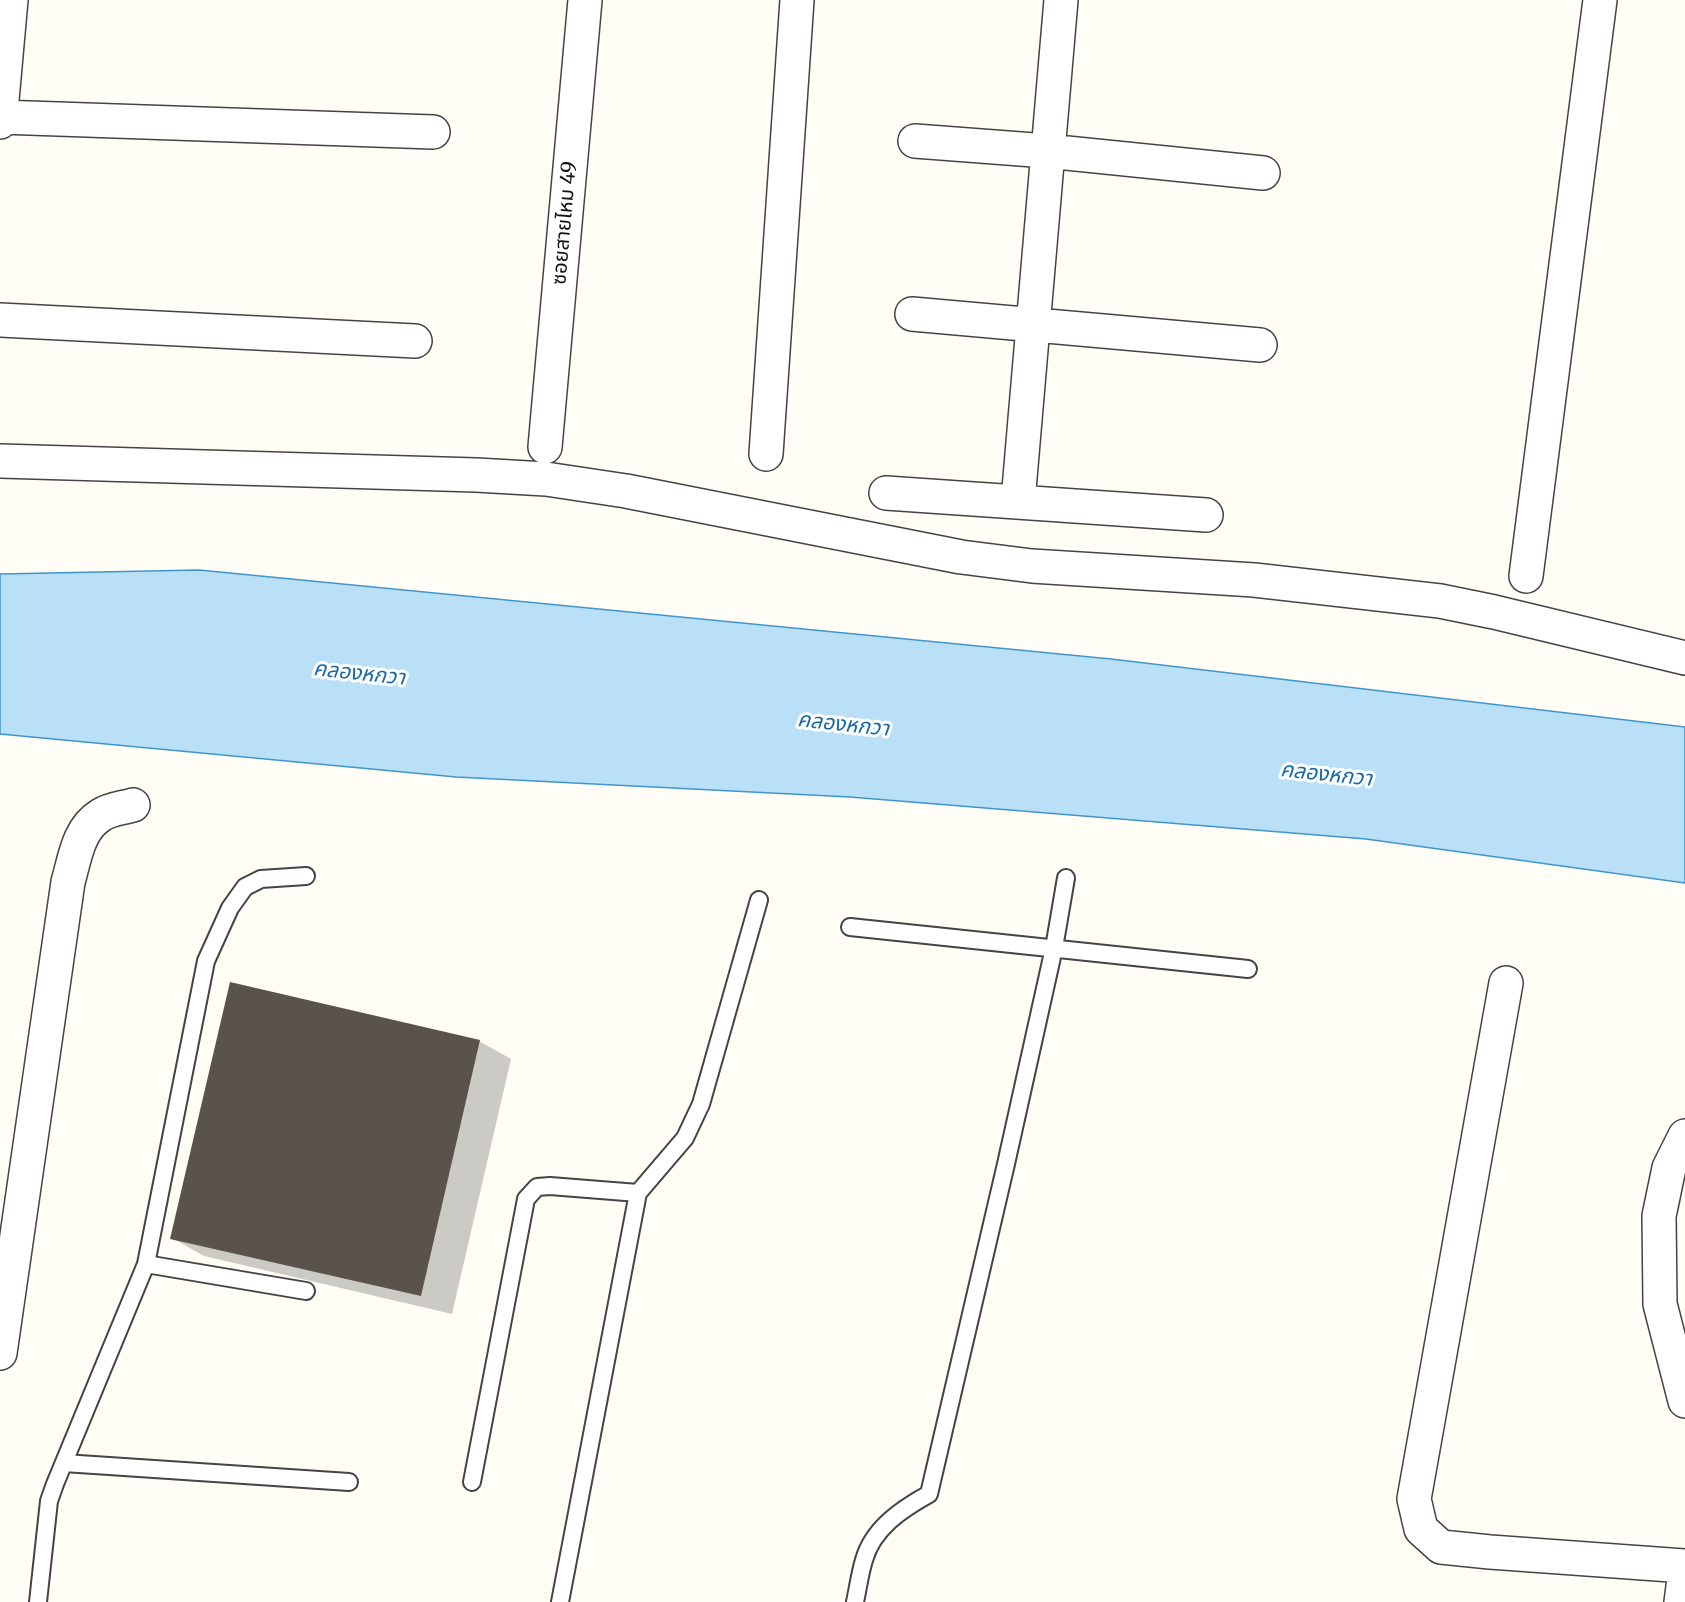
<!DOCTYPE html>
<html>
<head>
<meta charset="utf-8">
<style>
  body { margin:0 }
  canvas { display:block; background:#fffdf5 }
</style>
</head>
<body>
<canvas width="1685" height="1602"></canvas>
<script>
const c = document.querySelector('canvas').getContext('2d');
c.lineJoin = 'round';
function fillPath(path, color) { c.fillStyle = color; c.fill(path, 'evenodd'); }
function trace(path, color, width, dash) { c.strokeStyle = color; c.lineWidth = width; c.lineCap = dash ? 'butt' : 'round'; c.setLineDash(dash || []); c.stroke(path); }
function write(font, color, halo, rows, align = 'center') {
  c.font = font + ' Merriweather,"Noto Sans Thai",serif'; c.lineWidth = 6; c.setLineDash([]); c.textBaseline = 'middle'; c.strokeStyle = halo; c.fillStyle = color; for (const [text, x, y, turn = 0] of rows) {
    c.save(); c.translate(x, y); c.rotate((+turn || 0) * Math.PI / 180); c.textAlign = isNaN(turn) ? turn : align; if (halo) c.strokeText(text, 0, 0); c.fillText(text, 0, 0); c.restore();
  }
}
const water = new Path2D(`
  M199,570L1111,659L1685,727V883L1366,839L850,797L456,777L0,734V574Z`);
const shadow = new Path2D(`
  M479,1041L511,1059L452,1314L204,1256L172,1238Z`);
const building = new Path2D(`
  M230,982L480,1040L421,1296L170,1239Z`);
const lane = new Path2D(`
  M850,927L1248,969
  M146,1264L306,1291
  M64,1463L349,1482
  M472,1482L526,1199L537,1187L550,1186L638,1193
  M38,1602L49,1501L55,1484L146,1264L206,961L230,908L245,887L261,879L306,876
  M560,1602L638,1193L685,1138L701,1104L759,900
  M855,1602C858,1588 860,1573 864,1560C873,1528 902,1509 929,1494L1006,1164L1054,948L1066,878`);
const street = new Path2D(`
  M0,117L433,132
  M0,122L11,0
  M915,141L1047,151L1263,173
  M912,314L1260,345
  M0,320L415,341
  M545,447L585,0
  M766,454L797,0
  M0,461L476,475L546,479L626,491L961,557L1032,566L1254,580L1440,601L1494,612L1685,658
  M886,493L1206,515
  M1018,501L1061,0
  M1526,576L1600,0
  M1506,983L1414,1499L1421,1529L1441,1547L1490,1552L1685,1566
  M1685,1136L1669,1168L1659,1216L1660,1304L1685,1401
  M0,1353L68,882C75,858 78,829 101,815C110,809 123,808 133,805
  M1681,1602L1685,1571`);
const streetNames = [
  ["ซอยสายไหม 49",565,223,-85]
];
const waterNames = [
  ["คลองหกวา",359,674,6],
  ["คลองหกวา",843,725,6],
  ["คลองหกวา",1326,775,6]
];
fillPath(water, '#b9e0f7');
trace(water, '#3f96cf', 1.5);
fillPath(shadow, '#0003');
fillPath(building, '#5a524d');
trace(lane, '#444', 20);
trace(street, '#444', 36);
trace(lane, '#fff', 16);
trace(street, '#fff', 33);
write('20px', '#111', '#fff', streetNames);
write('italic 21px', '#1768a6', '#fff', waterNames);
</script>
</body>
</html>
